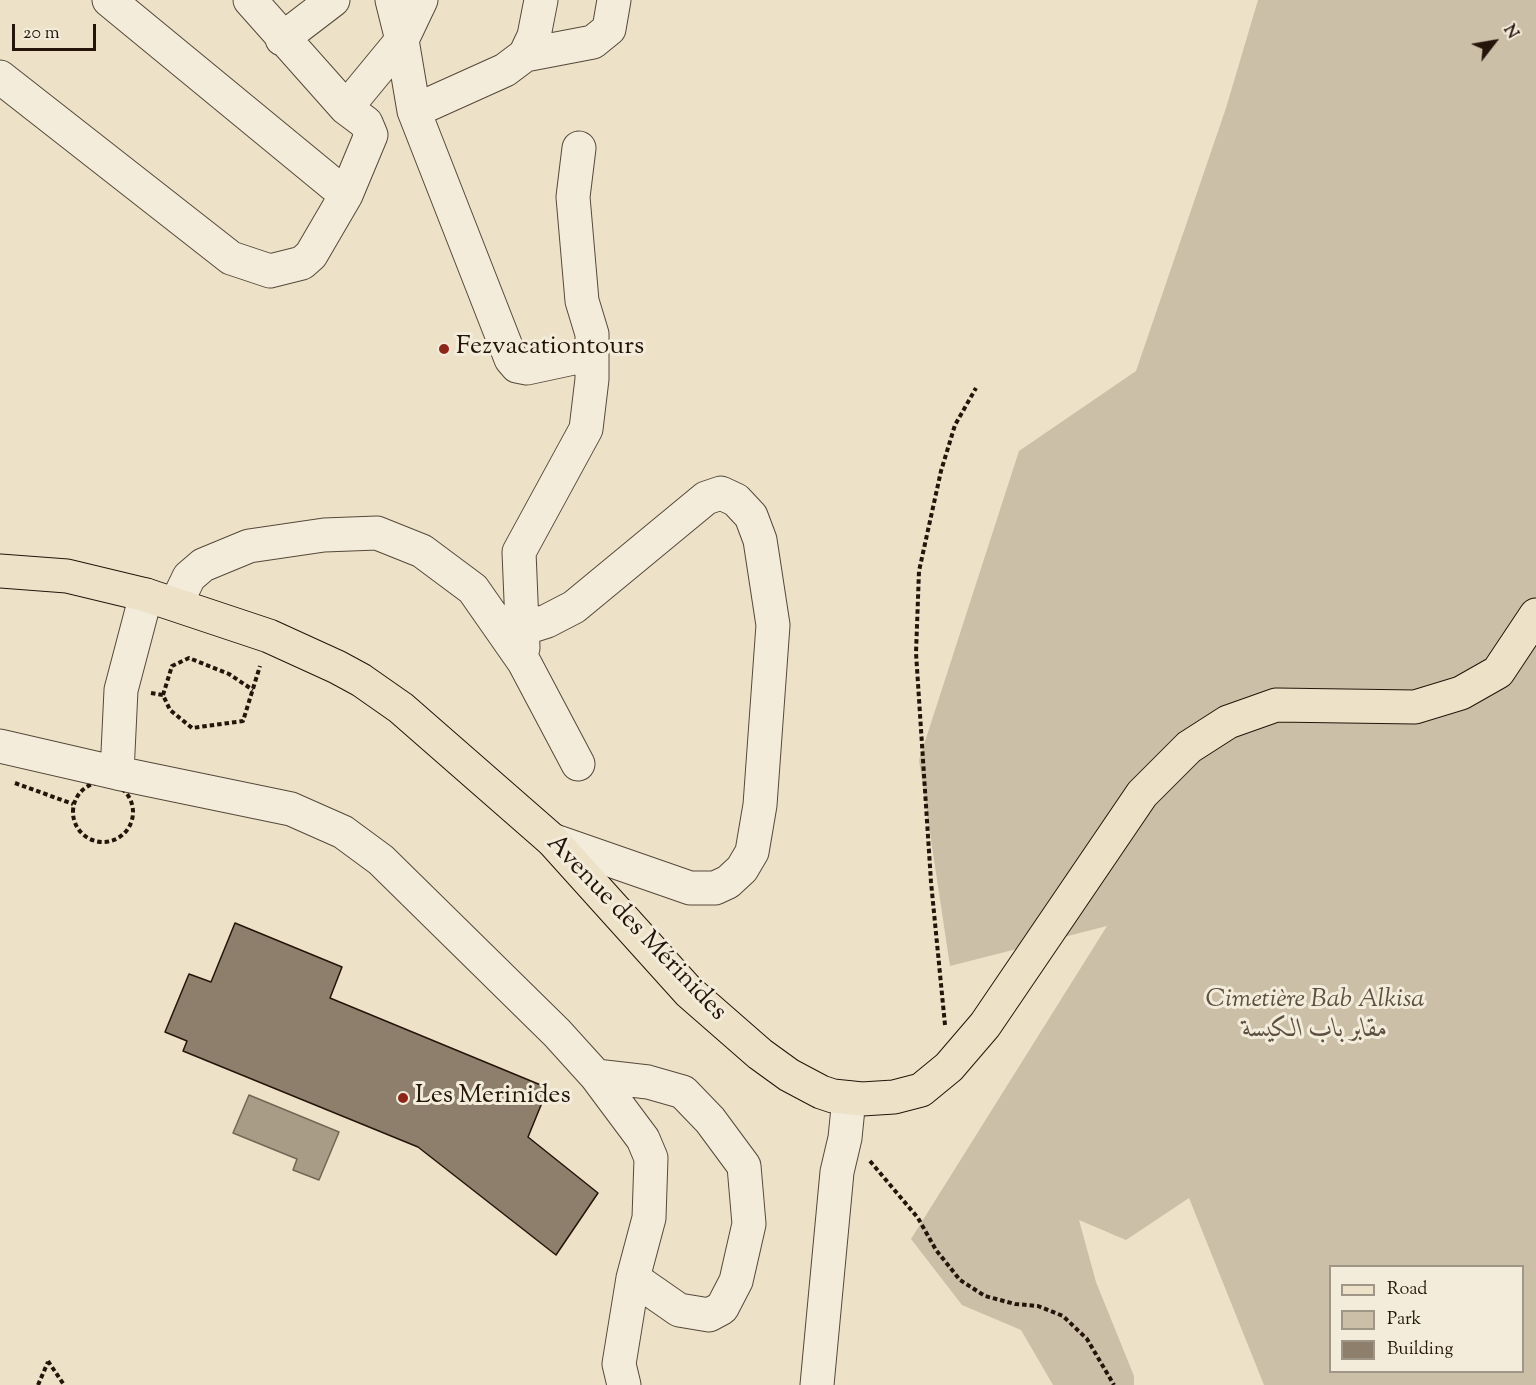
<!DOCTYPE html>
<html>
<head>
<meta charset="utf-8">
<style>
  body { margin:0 }
  #map { position:relative; width:1536px; height:1385px; overflow:hidden; background:#ede2c7; font-family:"Sorts Mill Goudy",serif }
  canvas { display:block }
  .legend { position:absolute; left:1329px; top:1265px; width:195px; height:108px; box-sizing:border-box; background:#f3ecdb; border:2px solid #a09687; margin:0; padding:8px 10px; list-style:none; font-size:18px; color:#24140a }
  .legend li { display:flex; align-items:center; gap:12px; height:30px }
  .legend b { width:30px; border:2px solid #a09687 }
  .north { position:absolute; left:1464px; top:12px; width:60px; height:60px; -webkit-text-stroke:4px #f3ecdb; paint-order:stroke; rotate:59deg; font-size:16px; font-weight:700; line-height:24px; text-align:center; color:#24140a }
  .north::after { content:''; display:block; margin:auto; width:21px; height:27px; background:#24140a; clip-path:polygon(50% 0,100% 100%,50% 72%,0 100%) }
  .scale { position:absolute; left:12px; top:24px; width:84px; height:27px; box-sizing:border-box; border:3px solid #24140a; border-top:0; padding-left:8px; font-size:18px; line-height:21px; white-space:nowrap; color:#24140a; -webkit-text-stroke:4px #f3ecdb; paint-order:stroke }
</style>
</head>
<body>
<div id="map">
<canvas width="1536" height="1385"></canvas>
<ul class="legend">
<li><b style="height:8px;background:#ede2c7"></b>Road</li>
<li><b style="height:16px;background:#cbbfa7"></b>Park</li>
<li><b style="height:16px;background:#8d7f6c"></b>Building</li>
</ul>
<div class="north">N</div>
<div class="scale">20 m</div>
</div>
<script>
const c = document.querySelector('canvas').getContext('2d');
c.lineJoin = 'round';
function fillPath(path, color) { c.fillStyle = color; c.fill(path, 'evenodd'); }
function trace(path, color, width, dash) { c.strokeStyle = color; c.lineWidth = width; c.lineCap = dash ? 'butt' : 'round'; c.setLineDash(dash || []); c.stroke(path); }
function write(font, color, halo, rows, align = 'center') {
  c.font = font + ' "Sorts Mill Goudy",Amiri,serif'; c.lineWidth = 6; c.setLineDash([]); c.textBaseline = 'middle'; c.strokeStyle = halo; c.fillStyle = color; for (const [text, x, y, turn = 0] of rows) {
    c.save(); c.translate(x, y); c.rotate((+turn || 0) * Math.PI / 180); c.textAlign = isNaN(turn) ? turn : align; if (halo) c.strokeText(text, 0, 0); c.fillText(text, 0, 0); c.restore();
  }
}
const green = new Path2D(`
  M1258,0H1536V1385H1264L1189,1198L1126,1240L1079,1220L1096,1282L1134,1376V1385H1053L1021,1330L962,1305L911,1239L1107,926L950,966L919,760L1019,451L1136,371L1226,108ZM1330,1266H1522V1372H1330Z`);
const water = new Path2D(`
  M249,1095L339,1132L319,1180L293,1170L297,1159L233,1133Z`);
const building = new Path2D(`
  M235,923L342,967L330,998L548,1088L528,1137L598,1193L556,1255L418,1147L183,1051L187,1041L165,1032L189,974L211,982Z`);
const path = new Path2D(`
  M151,693L163,695L170,710L192,728L243,721L260,666
  M163,695L172,666L189,658L229,674L253,690
  M73 812a30 30 0 1 1 60 0a30 30 0 1 1-60 0Z
  M15,783L73,804
  M945,1025L931,882L916,653L919,571L941,471L955,425L976,388
  M870,1161L918,1218L936,1250L960,1280L985,1296L1015,1304L1038,1306L1063,1316L1087,1339L1114,1385
  M48,1361L64,1385
  M38,1385L48,1362`);
const minor = new Path2D(`
  M250,0L346,108L366,123L371,135L346,195
  M392,0L402,40L414,111L511,359L517,366L527,368L592,354
  M282,39L333,0
  M525,55L534,36L541,0
  M0,77L231,258L270,271L302,263L311,255L346,195L109,0
  M346,108L402,40L421,0
  M414,111L505,70L525,55L593,42L609,29L614,0
  M176,604L189,577L203,565L249,546L324,535L377,533L422,551L473,589L524,662L578,764
  M522,629L547,621L574,607L706,498L721,493L736,500L751,516L760,540L773,625L760,805L752,852L742,869L728,882L715,888H690L552,840
  M523,648L519,552L586,429L592,379V334L582,301L573,197L579,148
  M0,746L117,773L291,809L343,832L381,860L557,1033L596,1076L643,1139L651,1158L649,1218L633,1278L619,1364L624,1385
  M117,773L121,690L146,595
  M596,1076L648,1082L683,1092L710,1120L744,1166L749,1224L736,1281L722,1308L709,1315L679,1310L633,1278
  M817,1385L837,1172L845,1138L849,1098`);
const major = new Path2D(`
  M0,571L67,576L146,595L269,636L337,667L361,680L401,708L552,840L689,992L760,1054L789,1075L821,1092L833,1096L862,1099L894,1097L921,1090L949,1067L985,1025L1142,794L1189,747L1228,722L1276,705L1415,707L1461,693L1498,672L1536,615`);
const markers = [
  [444,349,6,"#8f2418"],
  [403,1098,6,"#8f2418"]
];
const poiNames = [
  ["Fezvacationtours",456,349],
  ["Les Merinides",415,1098]
];
const streetNames = [
  ["Avenue des Mérinides",635,929,46]
];
const parkNames = [
  ["Cimetière Bab Alkisa",1315,1002],
  ["مقابر باب الكيسة",1315,1032]
];
fillPath(green, '#cbbfa7');
fillPath(water, '#a99c87');
trace(water, '#746655', 1.5);
fillPath(building, '#8d7f6c');
trace(building, '#24140a', 1.5);
trace(minor, '#564839', 35);
trace(major, '#24140a', 35);
trace(path, '#24140a', 4, [4.5, 3]);
trace(minor, '#f3ecdb', 33);
trace(major, '#ede2c7', 33);
for (const [x, y, r, color] of markers) { const dot = new Path2D(); dot.arc(x, y, r, 0, 2 * Math.PI); c.fillStyle = color; c.fill(dot); trace(dot, '#f3ecdb', 2); }
write('26px', '#24140a', '#f3ecdb', poiNames, 'left');
write('26px', '#24140a', '#f3ecdb', streetNames);
write('italic 26px', '#5e5041', '#f3ecdb', parkNames);
</script>
</body>
</html>
